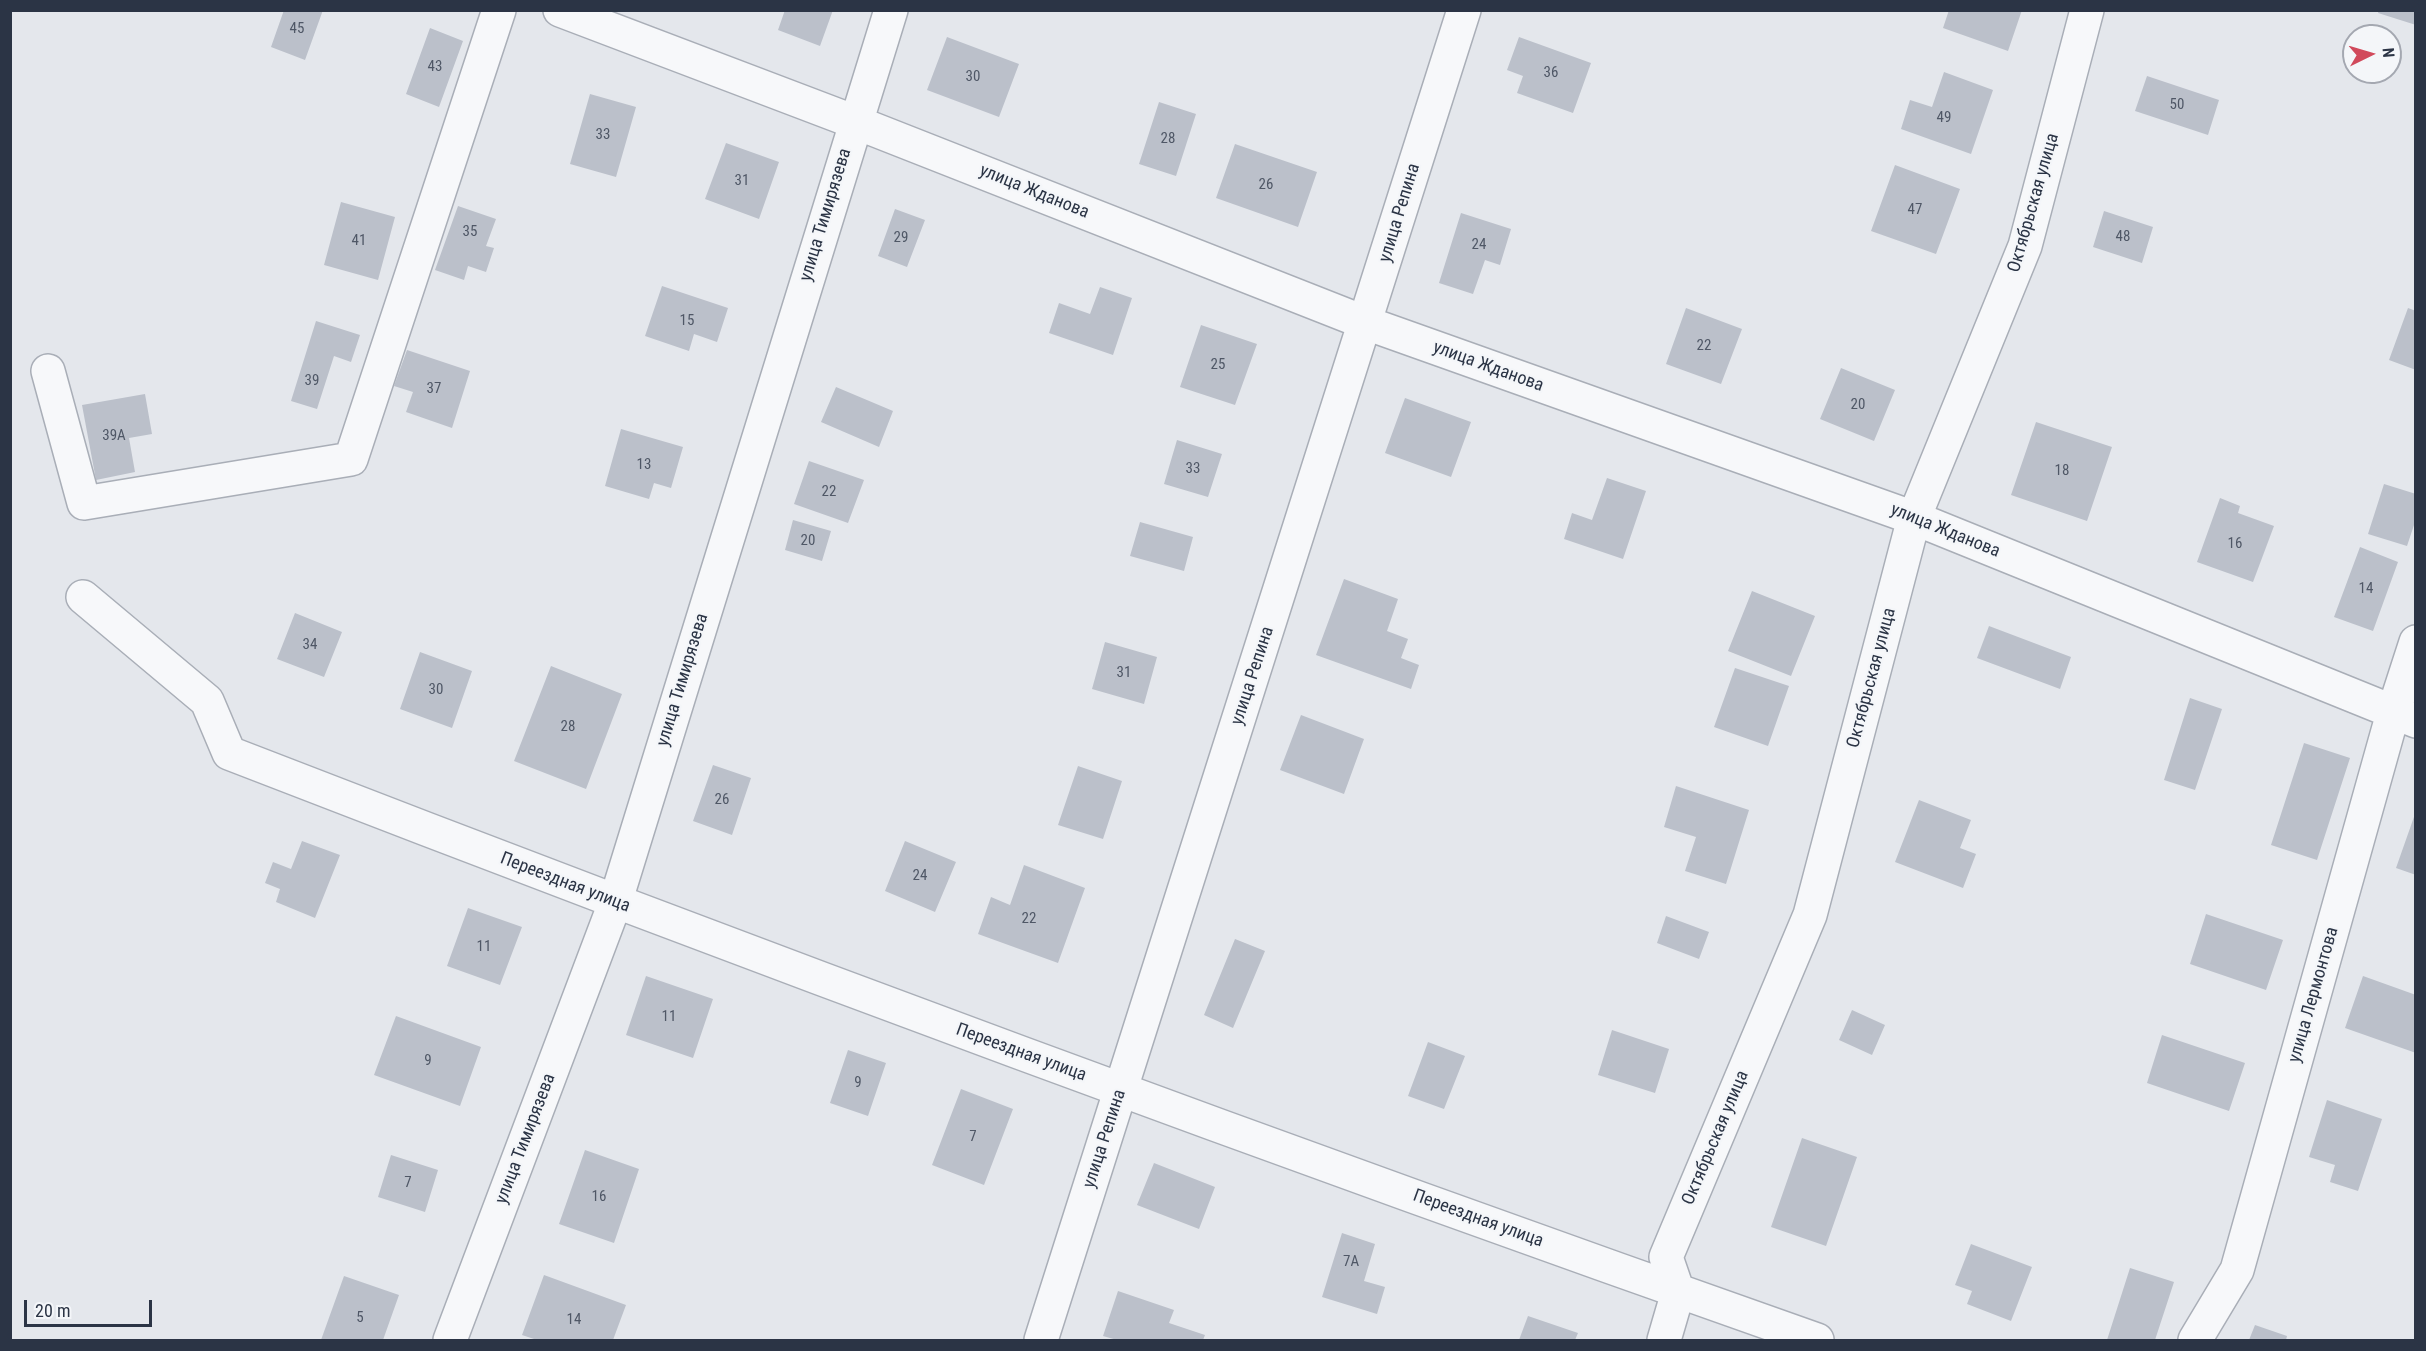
<!DOCTYPE html>
<html>
<head>
<meta charset="utf-8">
<style>
  body { margin:0 }
  #map { position:relative; width:2426px; height:1351px; overflow:hidden; background:#e4e7ec; font-family:"Roboto Condensed",sans-serif }
  canvas { display:block }
  .frame { position:absolute; inset:0; border:12px solid #2b3445; pointer-events:none }
  .north { position:absolute; left:2342px; top:24px; width:60px; height:60px; box-sizing:border-box; background:#f4f6f9; border:2px solid #a4a8b1; border-radius:50%; rotate:85deg; font-size:16px; font-weight:700; line-height:24px; text-align:center; color:#2b3445 }
  .north::after { content:''; display:block; margin:auto; width:21px; height:27px; background:#d1495b; clip-path:polygon(50% 0,100% 100%,50% 72%,0 100%) }
  .scale { position:absolute; left:24px; top:1300px; width:128px; height:27px; box-sizing:border-box; border:3px solid #2b3445; border-top:0; padding-left:8px; font-size:18px; line-height:21px; white-space:nowrap; color:#2b3445; -webkit-text-stroke:4px #f4f6f9; paint-order:stroke }
</style>
</head>
<body>
<div id="map">
<canvas width="2426" height="1351"></canvas>
<div class="frame"></div>
<div class="north">N</div>
<div class="scale">20 m</div>
</div>
<script>
const c = document.querySelector('canvas').getContext('2d');
c.lineJoin = 'round';
function fillPath(path, color) { c.fillStyle = color; c.fill(path, 'evenodd'); }
function trace(path, color, width, dash) { c.strokeStyle = color; c.lineWidth = width; c.lineCap = dash ? 'butt' : 'round'; c.setLineDash(dash || []); c.stroke(path); }
function write(font, color, halo, rows, align = 'center') {
  c.font = font + ' "Roboto Condensed",sans-serif'; c.lineWidth = 4.5; c.setLineDash([]); c.textBaseline = 'middle'; c.strokeStyle = halo; c.fillStyle = color; for (const [text, x, y, turn = 0] of rows) {
    c.save(); c.translate(x, y); c.rotate((+turn || 0) * Math.PI / 180); c.textAlign = isNaN(turn) ? turn : align; if (halo) c.strokeText(text, 0, 0); c.fillText(text, 0, 0); c.restore();
  }
}
const building = new Path2D(`
  M284,10H323L305,60L271,47Z
  M785,10H833L820,46L778,30Z
  M1949,10H2022L2008,51L1943,28Z
  M2379,10H2416V25L2378,13Z
  M430,28L463,41L439,107L406,94Z
  M947,37L1019,64L999,117L927,90Z
  M1519,37L1591,63L1573,113L1517,93L1523,76L1507,70Z
  M1944,72L1993,90L1971,154L1901,129L1910,100L1932,107Z
  M2147,76L2219,100L2208,135L2135,111Z
  M590,94L636,107L616,177L570,164Z
  M1159,102L1196,114L1176,176L1139,164Z
  M726,143L779,162L759,219L705,199Z
  M1235,144L1317,172L1298,227L1216,198Z
  M1895,165L1960,189L1936,254L1871,231Z
  M341,202L395,217L378,280L324,265Z
  M458,206L496,219L486,246L494,248L486,272L468,266L464,280L435,270Z
  M895,209L925,220L907,267L878,256Z
  M2104,211L2153,227L2142,263L2093,247Z
  M1461,213L1511,229L1500,265L1485,260L1473,294L1439,283Z
  M662,286L728,308L717,342L694,334L689,351L645,336Z
  M1100,287L1132,298L1113,355L1049,333L1059,303L1090,314Z
  M1686,308L1742,329L1721,384L1666,364Z
  M2408,308L2416,311V370L2389,360Z
  M316,321L360,335L351,362L334,356L317,409L291,401Z
  M1201,325L1257,344L1235,405L1180,387Z
  M407,350L470,371L452,428L406,412L413,392L394,386Z
  M1841,368L1895,390L1874,441L1820,419Z
  M836,387L893,411L879,447L821,422Z
  M145,394L152,434L129,438L135,472L96,480L82,405Z
  M1405,398L1471,422L1451,477L1385,453Z
  M2036,422L2112,447L2087,521L2011,495Z
  M621,429L683,447L671,488L654,483L649,499L605,486Z
  M1177,440L1222,454L1208,497L1164,484Z
  M809,461L864,480L848,523L794,504Z
  M1607,478L1646,491L1623,559L1564,539L1572,513L1592,520Z
  M2384,484L2416,494V519L2407,546L2368,534Z
  M2220,498L2240,506L2238,513L2274,526L2253,582L2197,562Z
  M793,520L831,531L822,561L785,550Z
  M1140,522L1193,537L1184,571L1130,556Z
  M2360,547L2398,562L2373,631L2334,617Z
  M1344,579L1398,599L1387,631L1408,639L1401,658L1419,665L1411,689L1316,655Z
  M1752,591L1815,616L1791,676L1728,651Z
  M295,613L342,632L324,677L277,659Z
  M1989,626L2071,657L2060,689L1977,658Z
  M1105,642L1157,657L1144,704L1092,689Z
  M420,652L472,671L452,728L400,709Z
  M551,666L622,694L586,789L514,761Z
  M1735,668L1789,686L1768,746L1714,727Z
  M2190,698L2222,709L2195,790L2164,780Z
  M1301,715L1364,739L1344,794L1280,770Z
  M2304,743L2350,758L2317,860L2271,845Z
  M713,765L751,778L732,835L693,821Z
  M1078,766L1122,781L1103,839L1058,825Z
  M1676,786L1749,810L1726,884L1685,871L1696,837L1664,827Z
  M1919,800L1971,820L1960,848L1976,854L1963,888L1895,862Z
  M2415,814H2416V875L2396,868Z
  M302,841L340,855L315,918L276,902L280,889L265,883L273,862L291,869Z
  M905,841L956,862L935,912L885,891Z
  M1024,865L1085,888L1058,963L978,934L991,897L1010,905Z
  M468,908L522,927L500,985L447,966Z
  M2206,914L2283,940L2266,990L2190,964Z
  M1666,916L1709,932L1699,959L1657,943Z
  M1235,939L1265,951L1233,1028L1204,1015Z
  M646,976L713,999L693,1058L626,1035Z
  M2363,976L2416,995V1053L2345,1028Z
  M1852,1010L1885,1025L1872,1055L1839,1040Z
  M396,1016L481,1047L460,1106L374,1075Z
  M1612,1030L1669,1049L1655,1093L1598,1075Z
  M2162,1035L2245,1063L2229,1111L2147,1083Z
  M1428,1042L1465,1056L1444,1109L1408,1096Z
  M848,1050L886,1063L868,1116L830,1103Z
  M961,1089L1013,1109L984,1185L932,1165Z
  M2327,1100L2382,1119L2358,1191L2330,1182L2335,1165L2309,1157Z
  M1802,1138L1857,1157L1826,1246L1771,1227Z
  M585,1150L639,1169L614,1243L559,1224Z
  M391,1155L438,1170L425,1212L378,1197Z
  M1154,1163L1215,1187L1199,1229L1137,1205Z
  M1342,1233L1375,1244L1364,1281L1385,1287L1377,1314L1322,1297Z
  M1971,1244L2032,1267L2011,1321L1967,1304L1972,1291L1955,1285Z
  M2130,1268L2174,1282L2155,1340H2107Z
  M544,1275L626,1305L613,1340H537L522,1335Z
  M344,1276L399,1295L383,1340H321Z
  M1118,1291L1174,1310L1169,1323L1205,1335L1203,1340H1117L1103,1336Z
  M1528,1316L1578,1333L1575,1340H1519Z
  M2255,1325L2287,1336L2286,1340H2249Z`);
const minor = new Path2D(`
  M560,10L855,122L1366,323L1914,518L2416,721
  M48,371L84,503L351,459L499,10
  M83,597L207,701L229,753C755,957 1285,1153 1817,1340
  M450,1340L615,903L891,10
  M1041,1340L1464,10
  M1664,1340L1678,1292L1666,1257L1810,915L1914,518L2025,246L2087,10
  M2195,1340L2237,1270L2393,713L2416,642`);
const numberNames = [
  ["45",297,29],
  ["43",435,67],
  ["36",1551,73],
  ["30",973,77],
  ["50",2177,105],
  ["49",1944,118],
  ["33",603,135],
  ["28",1168,139],
  ["31",742,181],
  ["26",1266,185],
  ["47",1915,210],
  ["35",470,232],
  ["48",2123,237],
  ["29",901,238],
  ["41",359,241],
  ["24",1479,245],
  ["15",687,321],
  ["22",1704,346],
  ["25",1218,365],
  ["39",312,381],
  ["37",434,389],
  ["20",1858,405],
  ["39А",114,436],
  ["13",644,465],
  ["33",1193,469],
  ["18",2062,471],
  ["22",829,492],
  ["20",808,541],
  ["16",2235,544],
  ["14",2366,589],
  ["34",310,645],
  ["31",1124,673],
  ["30",436,690],
  ["28",568,727],
  ["26",722,800],
  ["24",920,876],
  ["22",1029,919],
  ["11",484,947],
  ["11",669,1017],
  ["9",428,1061],
  ["9",858,1083],
  ["7",973,1137],
  ["7",408,1183],
  ["16",599,1197],
  ["7А",1351,1262],
  ["5",360,1318],
  ["14",574,1320]
];
const streetNames = [
  ["улица Жданова",1034,192,22],
  ["Октябрьская улица",2034,203,-74],
  ["улица Репина",1400,213,-73],
  ["улица Тимирязева",826,215,-73],
  ["улица Жданова",1488,367,20],
  ["улица Жданова",1945,531,22],
  ["улица Репина",1253,676,-72],
  ["Октябрьская улица",1872,678,-75],
  ["улица Тимирязева",683,680,-73],
  ["Переездная улица",565,883,21],
  ["улица Лермонтова",2314,995,-74],
  ["Переездная улица",1021,1053,20],
  ["Октябрьская улица",1716,1138,-67],
  ["улица Тимирязева",526,1139,-69],
  ["улица Репина",1105,1139,-72],
  ["Переездная улица",1478,1219,20]
];
fillPath(building, '#bbc0ca');
trace(minor, '#a9aeb7', 36);
trace(minor, '#f7f8fa', 33);
write('15px', '#4f5766', null, numberNames);
write('18px', '#2b3445', '#f4f6f9', streetNames);
</script>
</body>
</html>
